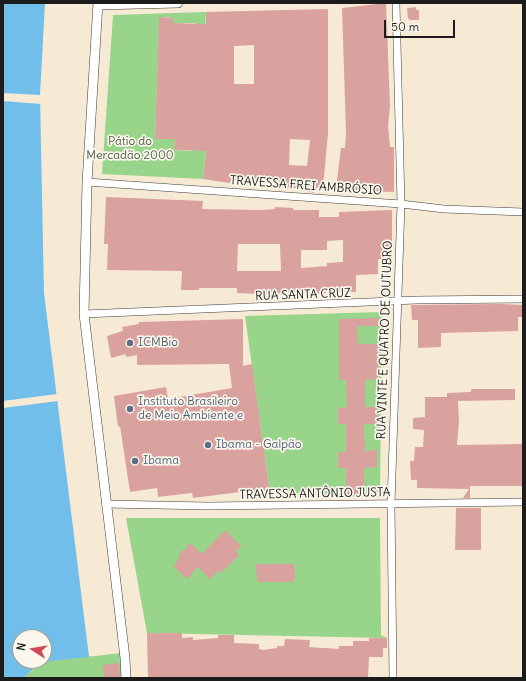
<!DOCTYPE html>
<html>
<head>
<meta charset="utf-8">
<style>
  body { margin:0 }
  #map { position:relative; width:526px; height:681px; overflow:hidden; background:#f7ead5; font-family:Delius,sans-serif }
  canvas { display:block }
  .frame { position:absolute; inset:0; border:4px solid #1c1c1c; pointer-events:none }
  .north { position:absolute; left:12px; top:629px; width:40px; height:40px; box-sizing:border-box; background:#fbf7ec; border:1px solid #a29f99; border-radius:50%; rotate:282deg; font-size:11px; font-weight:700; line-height:16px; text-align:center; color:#1c1c1c }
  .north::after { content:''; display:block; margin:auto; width:14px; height:18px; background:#d1495b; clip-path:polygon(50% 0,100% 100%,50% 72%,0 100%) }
  .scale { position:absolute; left:384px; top:20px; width:71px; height:18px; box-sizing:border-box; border:2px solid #1c1c1c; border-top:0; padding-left:5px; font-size:12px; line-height:14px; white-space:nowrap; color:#1c1c1c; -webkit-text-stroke:3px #fbf7ec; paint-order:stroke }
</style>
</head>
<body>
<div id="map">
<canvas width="526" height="681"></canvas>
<div class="frame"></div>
<div class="north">N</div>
<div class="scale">50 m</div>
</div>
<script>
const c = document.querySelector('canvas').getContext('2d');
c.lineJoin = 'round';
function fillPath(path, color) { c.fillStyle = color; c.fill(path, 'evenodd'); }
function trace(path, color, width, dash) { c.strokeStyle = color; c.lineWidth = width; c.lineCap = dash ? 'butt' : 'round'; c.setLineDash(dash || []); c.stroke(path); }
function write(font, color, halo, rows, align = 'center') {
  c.font = font + ' Delius,sans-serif'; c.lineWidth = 3.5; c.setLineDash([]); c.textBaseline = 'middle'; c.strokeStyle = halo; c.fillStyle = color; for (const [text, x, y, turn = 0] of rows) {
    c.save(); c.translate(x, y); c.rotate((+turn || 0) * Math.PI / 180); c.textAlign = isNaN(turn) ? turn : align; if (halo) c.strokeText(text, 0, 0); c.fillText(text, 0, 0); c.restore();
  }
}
const green = new Path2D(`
  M206,12L205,32L195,23H173V18L164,17L159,31L155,139H175L174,150L192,151L207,141L203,179L102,174L113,15Z
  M382,312L380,497L270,494L245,316Z
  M126,518H380L381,635L387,638L147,633Z
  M121,653L122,678H23L41,662Z`);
const water = new Path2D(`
  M3,3H45L40,95L44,293L89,657L41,662L23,678H3ZM20,637H44V661H20Z`);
const pier = new Path2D(`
  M3,93L40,95L41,104L3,101Z
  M57,394L58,401L3,408V401Z`);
const building = new Path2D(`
  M386,3L390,106L388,126L390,147H394V192L353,191V187H336L341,148H345L346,133L342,8Z
  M416,7V10H419V20H410L408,18L407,8Z
  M328,9V133L323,188H314V193L295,188L275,187L276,181L257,179V182L231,180L230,183L203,179L206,151L174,150L175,139H155L159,17L173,18V23L206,24V12ZM254,45V84H234V46ZM290,139L310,140L307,166L289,165Z
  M106,197L203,201L202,209L262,210L275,209V207L293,208V210H319V217H339V212L392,210V258L378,259V274L356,275V292L325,291L326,293L315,294V292L258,294L237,293V288H199V290H181L182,271L107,270L108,244H104ZM343,240V262L327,263V266L301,268V250H327V241ZM238,244H280L281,271H237Z
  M500,304L523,305V317H518V331L441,333V347L418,348V320H412L411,305Z
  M380,318V326H357L358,344H378V379L365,380V407H377L378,424H364L365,451L377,450V467L364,468L365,495H346V468H338V452L346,451V424H338V408L347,407L346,380H339V319Z
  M243,319V366L252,364L270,494L249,497L248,491L193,498L192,493L158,497L157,488L130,492L120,426L118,427L114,396L166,387L168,399L232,388L229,364L137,365V355L126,357V354L111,358L107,336L123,331L122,327L139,324V322Z
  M471,389H515V400L458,401L459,421L457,445L523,444V486H470V498H463L469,489L417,488V480H411L410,461H414L415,447H423L424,430L413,429V418L425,417V397H447V393L471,392Z
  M456,508H481V550H455Z
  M225,530L241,546L236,551L239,555L221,573L219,570L210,579L198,567L187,579L174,567L182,550L184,551L190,543L202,554Z
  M255,564H294L295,578L293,582H258Z
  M147,633H182V638L193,637V640L218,638V635H234V643L259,644V649L263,650L277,648V646H284L285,639L310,640L309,647L339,649V646H353V641H369V638H387V648H383V657H369L368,678H148Z
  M119,663L120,678H104L103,665Z`);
const minor = new Path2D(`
  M87,182L401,204L444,209L523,212
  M84,314L416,300L523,299
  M106,504L208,506L523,502
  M393,678L391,504L401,204L396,3`);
const tertiary = new Path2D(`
  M98,3L87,182L84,314L125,658L126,678
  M98,5L178,3`);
const markers = [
  [130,343,4,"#5c6f8a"],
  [130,409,4,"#5c6f8a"],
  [208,445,4,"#5c6f8a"],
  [135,461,4,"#5c6f8a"]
];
const parkNames = [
  ["Pátio do",130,142],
  ["Mercadão 2000",130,156]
];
const streetNames = [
  ["TRAVESSA FREI AMBRÓSIO",306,186,4],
  ["RUA SANTA CRUZ",303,295,-2],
  ["RUA VINTE E QUATRO DE OUTUBRO",385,340,-88],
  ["TRAVESSA ANTÔNIO JUSTA",315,494,-1]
];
const serviceNames = [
  ["ICMBio",138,343],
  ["Instituto Brasileiro",138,402],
  ["de Meio Ambiente e",138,416],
  ["Ibama - Galpão",216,445],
  ["Ibama",143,461]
];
fillPath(green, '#98d58a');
fillPath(water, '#71beeb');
fillPath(pier, '#f7ead5');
fillPath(building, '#daa29e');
trace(minor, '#3d3b38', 8);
trace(tertiary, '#3d3b38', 10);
trace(minor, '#fff', 7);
trace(tertiary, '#fff', 9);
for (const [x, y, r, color] of markers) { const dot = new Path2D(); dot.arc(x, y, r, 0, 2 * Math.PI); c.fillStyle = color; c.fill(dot); trace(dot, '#fbf7ec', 1.5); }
write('12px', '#475d42', '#fbf7ec', parkNames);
write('12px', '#1c1c1c', '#fbf7ec', streetNames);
write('12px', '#4e5e75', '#fbf7ec', serviceNames, 'left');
</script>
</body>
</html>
